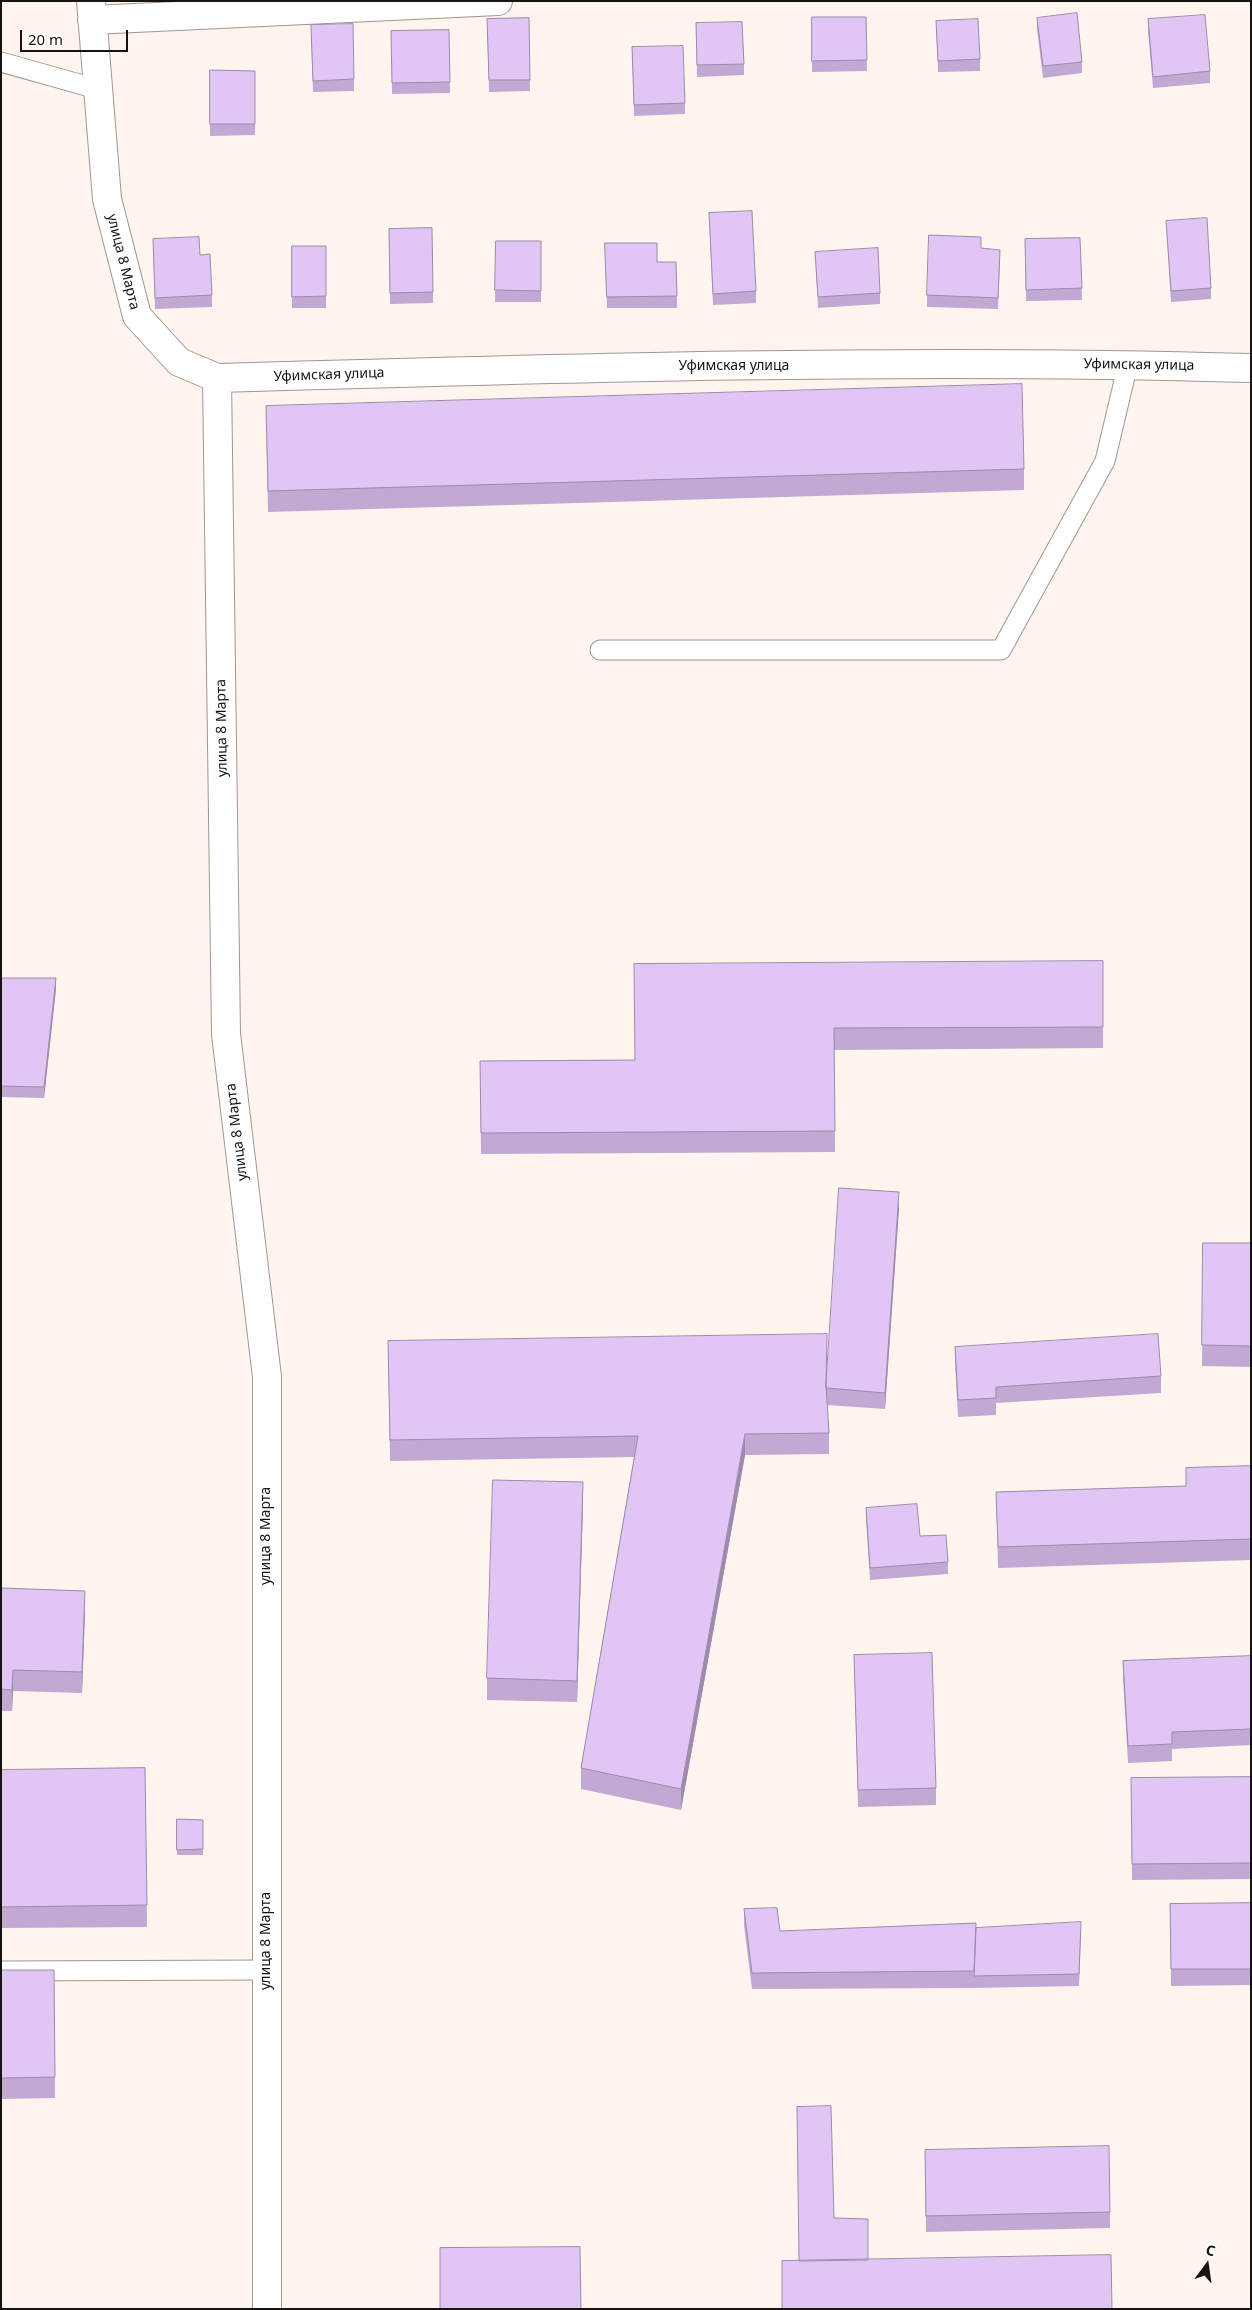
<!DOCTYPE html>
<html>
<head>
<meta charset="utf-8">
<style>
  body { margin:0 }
  #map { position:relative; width:1252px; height:2310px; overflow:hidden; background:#fff5ee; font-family:"Noto Sans",sans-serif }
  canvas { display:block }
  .frame { position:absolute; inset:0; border:2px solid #161311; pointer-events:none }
  .north { position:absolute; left:1182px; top:2240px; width:50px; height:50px; -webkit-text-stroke:4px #fff; paint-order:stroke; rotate:14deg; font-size:14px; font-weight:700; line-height:20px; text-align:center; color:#161311 }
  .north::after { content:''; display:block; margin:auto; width:18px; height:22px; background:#161311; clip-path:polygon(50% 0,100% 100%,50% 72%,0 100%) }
  .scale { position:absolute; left:20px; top:30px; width:108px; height:22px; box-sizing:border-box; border:2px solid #161311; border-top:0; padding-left:6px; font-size:15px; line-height:18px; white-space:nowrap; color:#161311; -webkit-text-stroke:4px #fff; paint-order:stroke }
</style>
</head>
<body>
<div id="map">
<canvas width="1252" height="2310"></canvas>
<div class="frame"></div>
<div class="north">С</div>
<div class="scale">20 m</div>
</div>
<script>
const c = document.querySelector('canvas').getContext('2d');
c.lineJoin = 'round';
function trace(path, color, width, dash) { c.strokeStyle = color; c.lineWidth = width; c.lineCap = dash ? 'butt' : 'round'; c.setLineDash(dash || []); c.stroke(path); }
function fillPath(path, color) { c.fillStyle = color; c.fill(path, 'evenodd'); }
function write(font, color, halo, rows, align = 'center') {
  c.font = font + ' "Noto Sans",sans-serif'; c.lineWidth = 5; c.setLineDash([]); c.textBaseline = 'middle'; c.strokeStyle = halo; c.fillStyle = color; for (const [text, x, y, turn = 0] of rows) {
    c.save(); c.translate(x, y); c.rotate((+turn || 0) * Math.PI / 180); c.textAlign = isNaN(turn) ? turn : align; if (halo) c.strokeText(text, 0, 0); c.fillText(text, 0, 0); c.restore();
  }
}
const service = new Path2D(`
  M1,62L97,89
  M600,650H1001L1105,461L1128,364
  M1,1971L266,1970`);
const minor = new Path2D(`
  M91,1L107,199L137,316L179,362L217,378L226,1034L267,1377V2309
  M92,20L498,1
  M217,378C562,368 906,358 1251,368`);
const wall = new Path2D(`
  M812,17H866L867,71L812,72Z
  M529,18L530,91L489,92L487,19Z
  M1037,18L1082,62V73L1043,78L1037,29Z
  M1148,19L1210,71V83L1153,88L1148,31Z
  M936,21L980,59V71L938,72Z
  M696,23L744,64V75L697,77Z
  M449,30L450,93L392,94L391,31Z
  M311,36L354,79V91L313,92Z
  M632,47L685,103V114L634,116Z
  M210,70L255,71V135L210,136Z
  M709,213L756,291V303L713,305Z
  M1166,221L1211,288V299L1171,302Z
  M432,228L433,303L390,304L389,229Z
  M1080,238L1082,300L1026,301L1025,239Z
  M153,239L212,295V307L155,309Z
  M496,241H541V302H495Z
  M605,243L657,262H676L677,308H607Z
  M292,246H326V308H292Z
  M981,248L1000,261L998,309L927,307V295Z
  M815,252L880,293V304L818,308Z
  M266,406L1024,469V490L268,512Z
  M1103,961V1048L834,1050L835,1152L481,1154L480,1061L635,1060Z
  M1,978L56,989L44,1098L1,1097Z
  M899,1208L885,1409L827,1405L829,1433V1454L745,1455L681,1810L581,1789V1768L634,1457L390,1461L388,1341L826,1382Z
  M1203,1243H1251V1367L1202,1366Z
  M955,1347L1161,1376V1393L996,1403V1415L958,1417L955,1363Z
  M1251,1466V1560L998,1568L996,1492L1186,1486V1468Z
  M583,1503L577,1702L487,1700V1678Z
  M866,1508L920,1536L948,1562V1574L870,1580L866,1519Z
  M1,1588L85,1612L82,1693L13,1691L12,1711H1Z
  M854,1655L936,1788V1805L858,1807Z
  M1251,1656V1745L1172,1749V1761L1128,1763L1123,1678V1661Z
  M145,1768L147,1927L1,1928V1770Z
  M1251,1777V1879L1132,1880L1131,1778Z
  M177,1819L203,1820V1855H177Z
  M1251,1903V1985L1171,1986L1170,1904Z
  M744,1909L780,1931L976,1929L1081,1933L1079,1986L974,1988L752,1989L744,1925Z
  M1,1970H54L55,2098L1,2099Z
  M925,2166L1110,2212V2228L926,2232Z`);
const shadedWall = new Path2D(`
  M56,978V989L44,1098V1087Z
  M899,1192V1208L885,1409V1393Z
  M745,1434V1455L681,1810V1789Z
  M583,1482V1503L577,1702V1681Z
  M85,1591V1612L82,1693V1672Z
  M13,1670V1691L12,1711V1690Z`);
const building = new Path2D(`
  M1077,13L1082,62L1043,66L1037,18Z
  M1205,15L1210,71L1153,77L1148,19Z
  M812,17H866L867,60L812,61Z
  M529,18L530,80H489L487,19Z
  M978,19L980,59L938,61L936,21Z
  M742,22L744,64L697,65L696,23Z
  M353,24L354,79L313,81L311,25Z
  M449,30L450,82L392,83L391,31Z
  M683,46L685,103L634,105L632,47Z
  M210,70L255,71V124H210Z
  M752,211L756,291L713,294L709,213Z
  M1207,218L1211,288L1171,291L1166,221Z
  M432,228L433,292L390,293L389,229Z
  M929,235L981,237V248L1000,250L998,298L927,295Z
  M199,237L200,255L210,254L212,295L155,298L153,239Z
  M1080,238L1082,288L1026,290L1025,239Z
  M496,241H541V291L495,290Z
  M605,243H657V262H676L677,296L607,297Z
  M292,246H326V296L292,297Z
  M878,248L880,293L818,297L815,252Z
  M1022,384L1024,469L268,491L266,406Z
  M1103,961V1027L834,1028L835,1131L481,1133L480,1061L635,1060L634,964Z
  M1,978H56L44,1087L1,1086Z
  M839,1188L899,1192L885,1393L826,1388Z
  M1203,1243H1251V1346L1202,1345Z
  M827,1334L826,1384L829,1433L745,1434L681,1789L581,1768L638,1436L390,1440L388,1341Z
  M1158,1334L1161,1376L996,1387V1398L958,1400L955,1347Z
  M1251,1466V1539L998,1547L996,1492L1186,1486V1468Z
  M493,1480L583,1482L577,1681L487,1678Z
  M917,1504L920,1536L946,1535L948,1562L870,1568L866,1508Z
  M1,1588L85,1591L82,1672L13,1670L12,1690L1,1689Z
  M932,1653L936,1788L858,1790L854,1655Z
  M1251,1656V1729L1172,1732V1744L1128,1746L1123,1661Z
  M145,1768L147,1905L1,1907V1770Z
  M1251,1777V1863L1132,1864L1131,1778Z
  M177,1819L203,1820V1849L177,1850Z
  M1251,1903V1969H1171L1170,1904Z
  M777,1908L780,1931L976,1923L974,1971L752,1973L744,1909Z
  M1081,1922L1079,1974L974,1976L976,1928Z
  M1,1970H54L55,2077L1,2078Z
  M831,2106L834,2218L868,2219V2260L799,2261L797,2107Z
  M1109,2146L1110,2212L926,2216L925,2150Z
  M580,2247L581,2309H440V2248Z
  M1111,2255L1112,2309H782V2261Z`);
const streetNames = [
  ["улица 8 Марта",123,262,76],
  ["Уфимская улица",1139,365,1],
  ["Уфимская улица",734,366],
  ["Уфимская улица",329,375,-2],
  ["улица 8 Марта",222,728,-91],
  ["улица 8 Марта",237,1132,-97],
  ["улица 8 Марта",266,1536,-90],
  ["улица 8 Марта",266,1941,-90]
];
trace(service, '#a09690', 21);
trace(minor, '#a09690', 30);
trace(service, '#fff', 19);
trace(minor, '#fff', 28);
fillPath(wall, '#c1a9d3');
fillPath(shadedWall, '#9d8aac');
fillPath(building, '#e0c5f5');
trace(building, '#9d8aac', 1);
write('14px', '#161311', '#fff', streetNames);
</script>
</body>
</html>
